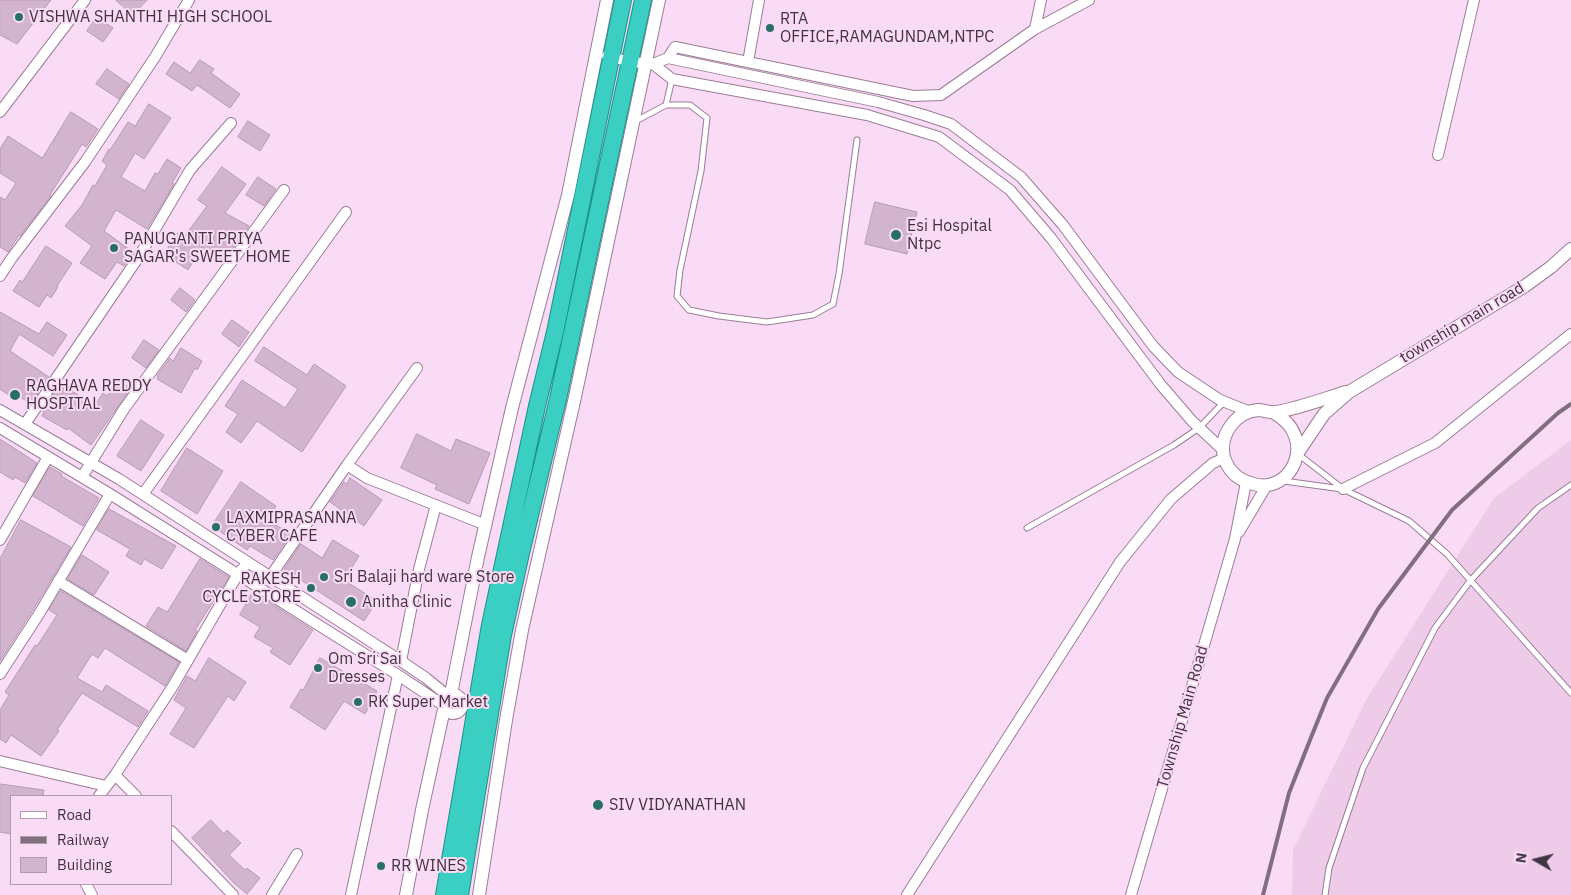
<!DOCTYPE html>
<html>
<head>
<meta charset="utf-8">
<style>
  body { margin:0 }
  #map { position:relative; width:1571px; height:895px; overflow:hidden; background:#fadbf6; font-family:"IBM Plex Sans",sans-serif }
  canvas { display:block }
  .legend { position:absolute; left:10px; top:795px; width:162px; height:90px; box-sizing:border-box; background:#fadbf6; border:1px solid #b098ad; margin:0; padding:6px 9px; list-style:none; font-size:15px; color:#41343f }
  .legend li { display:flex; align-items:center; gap:10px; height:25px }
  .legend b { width:25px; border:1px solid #b098ad }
  .north { position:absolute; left:1511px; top:835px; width:50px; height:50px; -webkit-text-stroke:4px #fadbf6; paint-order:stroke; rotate:278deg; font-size:14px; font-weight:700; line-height:20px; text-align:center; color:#41343f }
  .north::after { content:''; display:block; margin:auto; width:18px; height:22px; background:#41343f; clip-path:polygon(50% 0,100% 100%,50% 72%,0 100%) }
</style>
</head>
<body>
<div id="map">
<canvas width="1571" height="895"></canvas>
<ul class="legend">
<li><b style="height:6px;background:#fff"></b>Road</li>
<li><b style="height:6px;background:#816e7e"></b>Railway</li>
<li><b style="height:14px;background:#d2b4cf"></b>Building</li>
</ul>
<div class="north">N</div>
</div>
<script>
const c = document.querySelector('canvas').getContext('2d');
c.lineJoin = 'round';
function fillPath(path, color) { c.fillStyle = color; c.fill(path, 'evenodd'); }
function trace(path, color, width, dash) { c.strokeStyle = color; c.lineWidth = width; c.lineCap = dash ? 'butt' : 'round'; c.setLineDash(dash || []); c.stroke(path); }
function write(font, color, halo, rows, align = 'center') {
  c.font = font + ' "IBM Plex Sans",sans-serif'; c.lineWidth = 4; c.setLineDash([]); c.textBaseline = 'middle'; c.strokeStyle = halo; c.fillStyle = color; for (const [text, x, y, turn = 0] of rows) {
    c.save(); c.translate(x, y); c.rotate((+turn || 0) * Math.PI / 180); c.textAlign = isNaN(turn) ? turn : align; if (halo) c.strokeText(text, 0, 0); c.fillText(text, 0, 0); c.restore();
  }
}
const built = new Path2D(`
  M1571,440V895H1292L1293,850L1366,700L1494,498Z`);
const building = new Path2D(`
  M0,0H51L17,44L0,35Z
  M116,0H147L133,15Z
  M97,17L113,28L103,42L87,31Z
  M200,60L214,69L211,73L240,94L230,108L197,85L192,91L166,74L174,62L190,73Z
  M107,69L129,84L119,99L96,84Z
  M149,104L171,118L144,159L135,153L121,177L145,191L155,173L158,174L167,159L181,168L172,183L174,184L147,229L116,210L104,231L133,252L124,266L117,262L105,279L80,263L92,246L65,226L82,205L93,185L95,186L107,165L102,161L109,149L110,150L128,122L135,126Z
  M71,112L98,129L86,147L82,144L50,195L51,196L20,236L19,235L8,252L0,247V197L5,200L16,183L0,173V149L8,136L42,158Z
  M248,121L270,135L260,151L238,137Z
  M222,167L246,184L225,213L249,226L224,261L202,247L188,270L164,254L177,233L184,237L207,206L198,200Z
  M258,177L276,189L264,206L246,195Z
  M875,202L917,212L907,254L865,244Z
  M46,246L72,263L57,286L58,287L51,298L47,295L39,307L13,291L20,280L22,282Z
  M180,288L195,300L186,312L171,300Z
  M0,312L39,334L47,322L67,335L53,356L19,334L10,351L49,377L31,404L11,391L9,395L0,389Z
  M232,320L249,332L239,347L222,334Z
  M144,340L159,350L146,368L132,358Z
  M264,347L307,375L314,364L346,386L302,452L257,421L241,443L226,432L238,414L225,406L242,380L285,408L298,389L255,361Z
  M181,348L202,361L197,370L195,368L181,393L157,379L158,377L157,376L170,358L173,361Z
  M117,380L131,388L91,445L68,428L67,430L42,416L44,412L42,411L60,384L95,405L103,393L107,396Z
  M141,420L164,435L141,471L117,456Z
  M417,434L451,451L456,439L490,453L469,504L435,489L437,485L401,468Z
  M0,439L37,463L25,483L15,477L13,480L0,472Z
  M187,448L223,471L197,514L161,491Z
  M50,467L62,474L61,476L99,498L83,526L33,496Z
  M350,478L382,500L364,526L330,502L344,482L347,484Z
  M241,482L276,506L267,520L291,534L273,560L250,546L247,550L212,526Z
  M109,509L176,546L162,569L144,559L141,565L126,556L130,549L97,530Z
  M21,520L71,547L33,610L0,661V559Z
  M333,540L359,556L344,580L377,601L364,621L284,569L301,544L322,558Z
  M82,555L109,572L94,595L68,579Z
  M200,559L229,577L195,630L197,631L186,651L146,626L158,607L167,612Z
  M61,591L179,662L165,686L105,648L98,658L92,654L77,678L102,692L106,685L148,711L138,727L82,693L57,730L59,731L41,756L11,735L6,743L0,739V710L9,695L5,692L35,645L37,646L57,615L49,610Z
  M253,592L313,630L290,665L270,652L273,648L254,637L260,627L240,615Z
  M209,658L246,682L234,701L228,696L194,748L170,734L186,708L174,700L187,676L195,681Z
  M320,658L377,691L365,714L344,701L325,730L290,707L301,689L303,690Z
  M0,784L44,790L43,796H11V834L0,832Z
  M211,820L224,834L227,830L241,843L229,855L245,870L247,868L260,878L247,894L234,883L192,838Z`);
const service = new Path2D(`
  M666,105L672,79
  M634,122L666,105H690L707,118L701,171L680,270L677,296L689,310L719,316L767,322L813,315L833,304L839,274L857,140
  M1298,454L1343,489L1409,521L1447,554L1571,693
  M1284,481L1342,489
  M1027,528L1174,445L1199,428L1224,402
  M1325,895L1329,868L1363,768L1435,628L1470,581L1538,508L1571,485`);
const minor = new Path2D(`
  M1035,29L1041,0
  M607,56L631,62L653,64L672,79L867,115L939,137L1010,190L1051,238L1161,385L1192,421L1223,450
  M668,58L675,47L913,96L941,95L1035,29L1089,0
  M748,62L759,0
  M653,64L668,58L878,102L924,115L951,124L1021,177L1063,225L1153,346L1178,372L1220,400L1250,412
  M0,112L85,0
  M1438,155L1474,0
  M0,276L11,259L85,162L155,57L189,0
  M417,368L347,465L367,478L486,525
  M0,410L119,479L401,661L426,678L448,696
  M25,424L138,258L190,170L231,123
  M0,428L110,494L398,675L443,705
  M82,477L124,409L284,190
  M1343,489L1435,443L1571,334
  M143,494L346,212
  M1239,532L1267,485
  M0,540L48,457
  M270,577L347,465
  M58,581L188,660
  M401,661L419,569L436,505
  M0,674L39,614L110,494
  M443 704a10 10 0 1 1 20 0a10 10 0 1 1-20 0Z
  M0,761L106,786
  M115,775L136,796
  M99,796L115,775L173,686L238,574L248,562
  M171,831L233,895
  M86,884L92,895
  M272,895L297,854
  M351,895L398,675
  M907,895L1120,562L1171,499L1213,463L1225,458
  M1131,895L1235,539L1246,482`);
const tertiary = new Path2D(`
  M1274,413C1319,437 1292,498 1250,483C1237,479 1228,470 1224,457C1219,435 1235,412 1258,410C1264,410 1270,413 1276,412C1300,408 1323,399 1346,392
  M1297,454L1324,414L1349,392L1525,286L1551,267L1571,249
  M451,694L478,557L512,408L568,195L607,0
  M406,895L422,810L444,709
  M479,895L506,720L522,630L575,397L659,0`);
const trunk = new Path2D(`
  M444,895L490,625L537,406L555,332L623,0
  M460,895L503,635L521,553L558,399L643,0`);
const rail = new Path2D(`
  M1263,895L1289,793L1310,740L1327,698L1378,609L1452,510L1558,413L1571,404`);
const markers = [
  [19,17,5,"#276f67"],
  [770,28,5,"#276f67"],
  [896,235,6,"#276f67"],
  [114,248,5,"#276f67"],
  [15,395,6,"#276f67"],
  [216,527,5,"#276f67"],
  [324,577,5,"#276f67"],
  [311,588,5,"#276f67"],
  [351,602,6,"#276f67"],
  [318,668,5,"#276f67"],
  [358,702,5,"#276f67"],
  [598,805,6,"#276f67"],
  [381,866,5,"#276f67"]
];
const poiNames = [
  ["VISHWA SHANTHI HIGH SCHOOL",29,17],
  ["RTA",780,19],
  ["OFFICE,RAMAGUNDAM,NTPC",780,37],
  ["Esi Hospital",907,226],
  ["Ntpc",907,244],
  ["PANUGANTI PRIYA",124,239],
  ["SAGAR's SWEET HOME",124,257],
  ["RAGHAVA REDDY",26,386],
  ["HOSPITAL",26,404],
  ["LAXMIPRASANNA",226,518],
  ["CYBER CAFE",226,536],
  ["Sri Balaji hard ware Store",334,577],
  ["RAKESH",301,579,"right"],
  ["CYCLE STORE",301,597,"right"],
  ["Anitha Clinic",362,602],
  ["Om Sri Sai",328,659],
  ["Dresses",328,677],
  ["RK Super Market",368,702],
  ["SIV VIDYANATHAN",609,805],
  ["RR WINES",391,866]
];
const streetNames = [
  ["township main road",1462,323,-31],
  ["Township Main Road",1183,717,-74]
];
fillPath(built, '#efcbea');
fillPath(building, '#d2b4cf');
trace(building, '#b79ab4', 1);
trace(service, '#9a7d96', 7);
trace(minor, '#9a7d96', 12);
trace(tertiary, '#9a7d96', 14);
trace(trunk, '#1c918a', 18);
trace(service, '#fff', 5);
trace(minor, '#fff', 10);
trace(tertiary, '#fff', 12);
trace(trunk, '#3acfc2', 16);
trace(rail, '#816e7e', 4);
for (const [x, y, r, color] of markers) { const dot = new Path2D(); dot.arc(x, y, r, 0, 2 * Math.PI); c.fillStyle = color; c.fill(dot); trace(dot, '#fadbf6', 2); }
write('16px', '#41343f', '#fadbf6', poiNames, 'left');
write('16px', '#41343f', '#fadbf6', streetNames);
</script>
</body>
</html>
